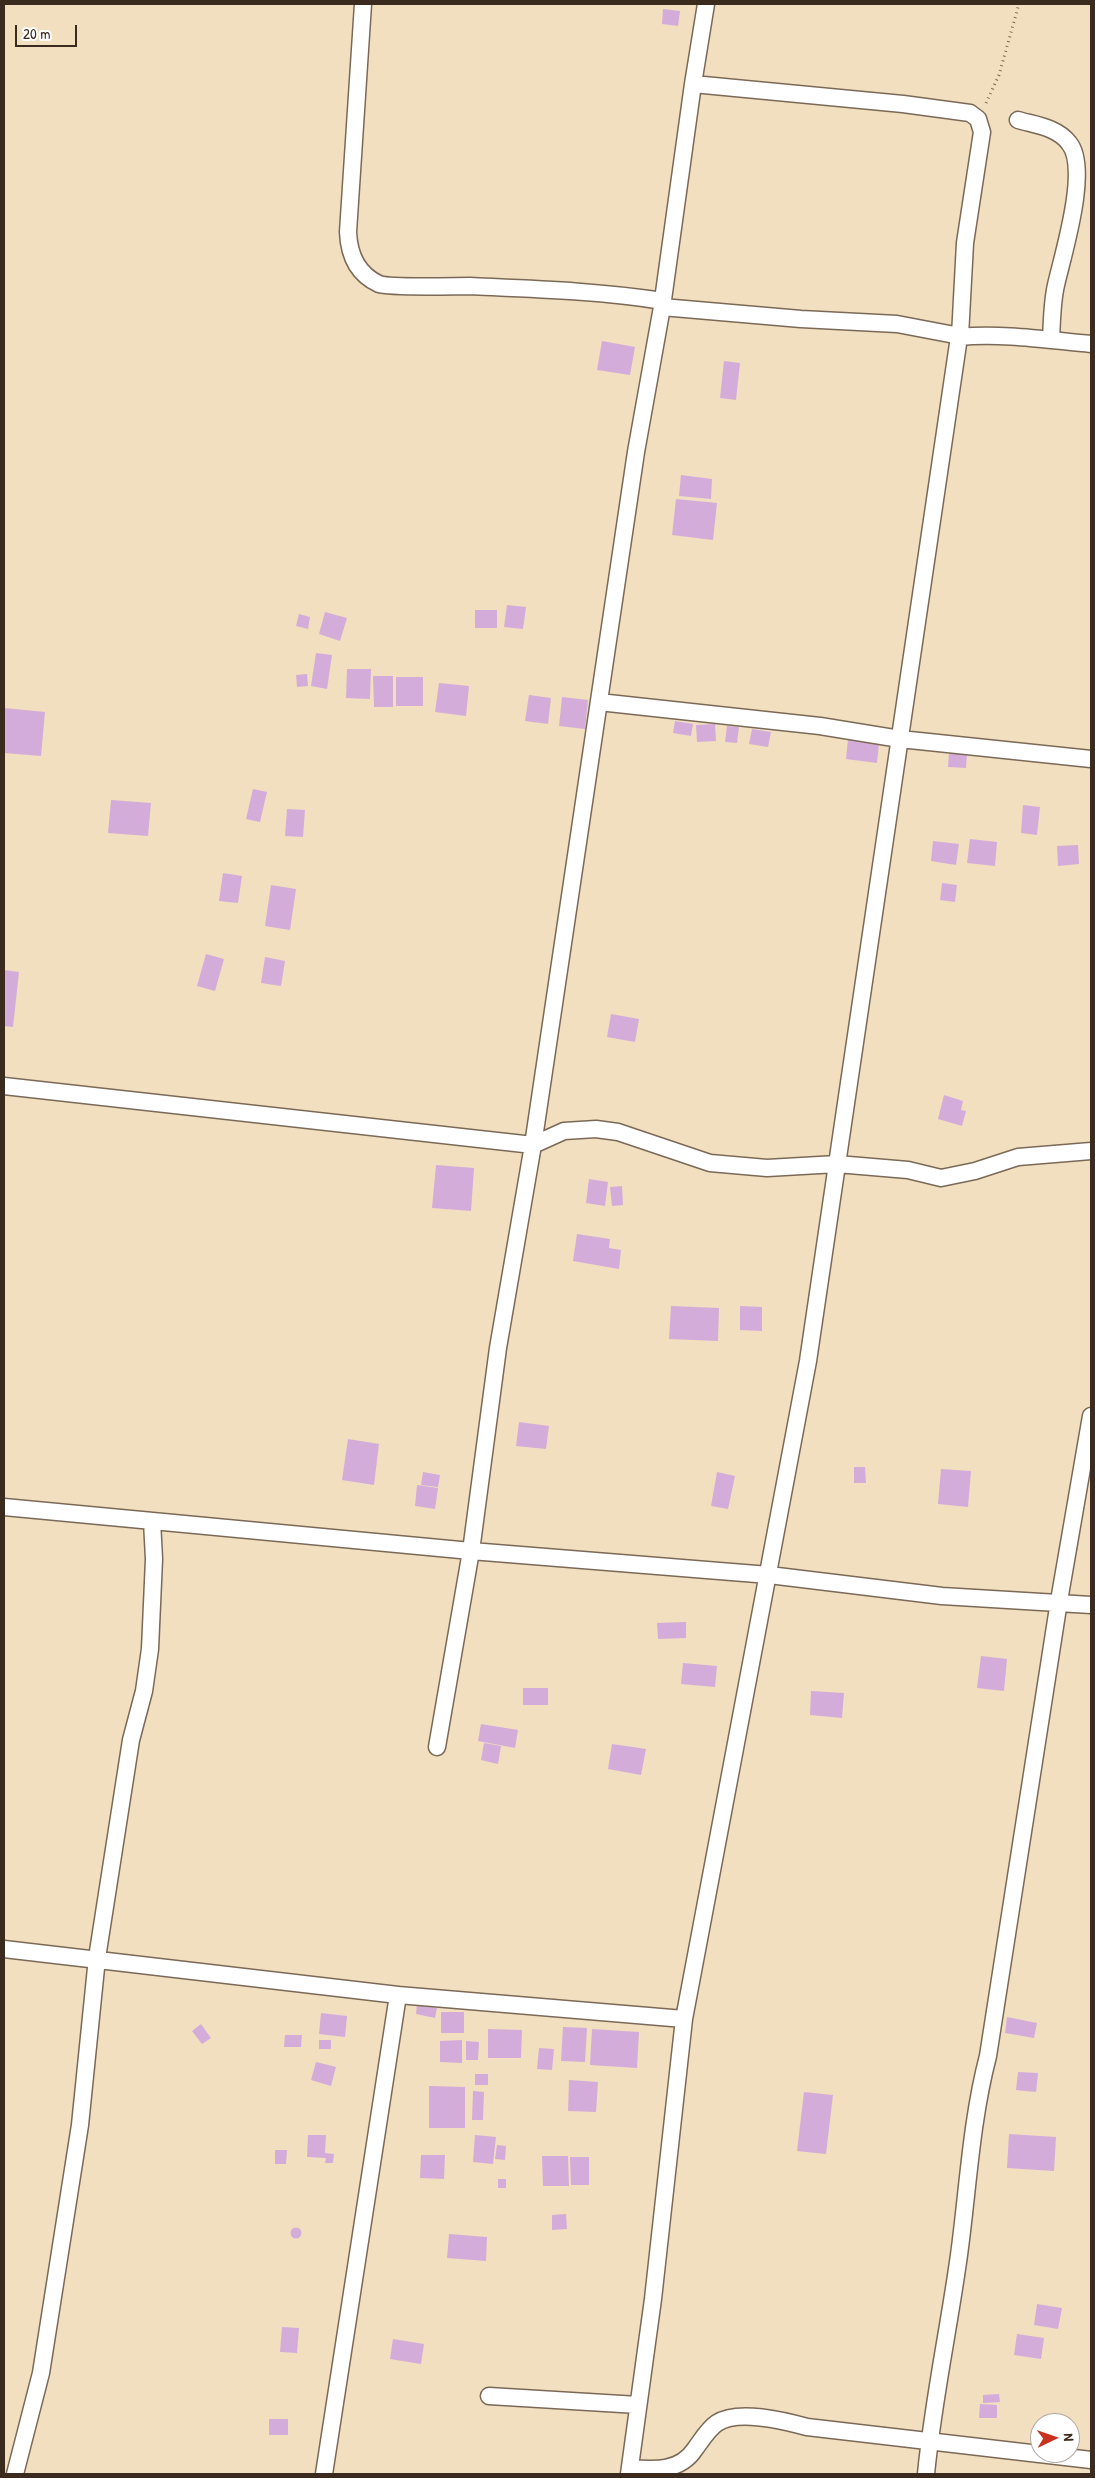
<!DOCTYPE html>
<html>
<head>
<meta charset="utf-8">
<style>
  body { margin:0 }
  #map { position:relative; width:1095px; height:2478px; overflow:hidden; background:#f1dfc0; font-family:"Patrick Hand",sans-serif }
  canvas { display:block }
  .frame { position:absolute; inset:0; border:5px solid #3b2a1e; pointer-events:none }
  .north { position:absolute; left:1030px; top:2413px; width:50px; height:50px; box-sizing:border-box; background:#fff; border:1px solid #b1aaa5; border-radius:50%; rotate:87deg; font-size:14px; font-weight:700; line-height:20px; text-align:center; color:#3b2a1e }
  .north::after { content:''; display:block; margin:auto; width:18px; height:22px; background:#c8321e; clip-path:polygon(50% 0,100% 100%,50% 72%,0 100%) }
  .scale { position:absolute; left:15px; top:25px; width:62px; height:22px; box-sizing:border-box; border:2px solid #3b2a1e; border-top:0; padding-left:6px; font-size:15px; line-height:18px; white-space:nowrap; color:#3b2a1e; -webkit-text-stroke:4px #fff; paint-order:stroke }
</style>
</head>
<body>
<div id="map">
<canvas width="1095" height="2478"></canvas>
<div class="frame"></div>
<div class="north">N</div>
<div class="scale">20 m</div>
</div>
<script>
const c = document.querySelector('canvas').getContext('2d');
c.lineJoin = 'round';
function fillPath(path, color) { c.fillStyle = color; c.fill(path, 'evenodd'); }
function trace(path, color, width, dash) { c.strokeStyle = color; c.lineWidth = width; c.lineCap = dash ? 'butt' : 'round'; c.setLineDash(dash || []); c.stroke(path); }
const building = new Path2D(`
  M663,9L680,11L678,26L662,24Z
  M602,341L635,347L630,375L597,370Z
  M724,361L740,363L736,400L720,398Z
  M681,475L712,479L711,499L679,496Z
  M676,499L717,503L713,540L672,535Z
  M507,605L526,607L523,629L504,627Z
  M475,610H497V628H475Z
  M325,612L347,618L340,641L319,634Z
  M299,614L310,617L308,629L296,626Z
  M316,653L332,655L327,689L311,686Z
  M347,669H371L370,699L346,698Z
  M307,674L308,686L297,687L296,675Z
  M373,676H393V707H374Z
  M396,677H423V706H396Z
  M439,683L469,686L466,716L435,712Z
  M529,695L551,698L548,724L525,721Z
  M562,697L588,700L585,729L559,726Z
  M4,708L45,712L41,756L4,753Z
  M675,721L693,724L691,736L673,733Z
  M715,724L716,741L697,742L696,725Z
  M727,726L739,727L737,743L725,742Z
  M752,729L771,732L768,747L749,744Z
  M848,739L879,743L877,763L846,759Z
  M949,753L967,754L966,768L948,767Z
  M253,789L267,792L260,822L246,819Z
  M111,800L151,803L148,836L108,833Z
  M1023,805L1040,807L1037,835L1021,833Z
  M287,809L305,810L303,837L285,836Z
  M970,839L997,842L995,866L967,863Z
  M933,841L959,844L956,865L931,861Z
  M1078,845L1079,864L1058,866L1057,846Z
  M223,873L242,876L238,903L219,901Z
  M942,883L957,885L955,902L940,900Z
  M271,885L296,889L290,930L265,926Z
  M206,954L224,959L215,991L197,986Z
  M265,957L285,961L281,986L261,983Z
  M4,970L19,972L13,1027L4,1026Z
  M611,1014L639,1019L635,1042L607,1037Z
  M944,1095L963,1101L961,1110L966,1111L962,1126L938,1119Z
  M436,1165L474,1168L471,1211L432,1208Z
  M589,1179L608,1182L605,1206L586,1203Z
  M622,1186L623,1205L612,1206L610,1187Z
  M577,1234L610,1239L609,1248L621,1250L619,1269L573,1261Z
  M671,1306L719,1308L718,1341L669,1339Z
  M740,1306L762,1307V1331L740,1330Z
  M519,1422L549,1426L546,1449L516,1446Z
  M348,1439L379,1444L374,1485L342,1480Z
  M854,1467H865L866,1483H854Z
  M941,1469L971,1471L968,1507L938,1504Z
  M423,1472L440,1475L438,1487L421,1485Z
  M717,1472L735,1476L728,1509L711,1506Z
  M417,1485L438,1488L435,1509L415,1506Z
  M686,1622V1638L658,1639L657,1623Z
  M981,1656L1007,1659L1004,1691L977,1688Z
  M683,1663L717,1666L715,1687L681,1684Z
  M523,1688H548V1705H523Z
  M811,1691L844,1693L842,1718L810,1715Z
  M481,1724L518,1730L515,1748L478,1741Z
  M484,1743L501,1746L498,1764L481,1760Z
  M612,1744L646,1749L641,1775L608,1769Z
  M417,2004L437,2008L435,2018L416,2014Z
  M441,2012H464V2033H441Z
  M321,2013L347,2016L345,2037L319,2034Z
  M1007,2017L1037,2023L1034,2038L1005,2033Z
  M201,2024L211,2038L202,2044L192,2031Z
  M563,2027L587,2028L585,2062L561,2061Z
  M488,2029L522,2030L521,2058H488Z
  M592,2029L639,2032L637,2068L590,2065Z
  M285,2035H302L301,2047H284Z
  M319,2040H331V2049H319Z
  M462,2040V2063L440,2062V2041Z
  M466,2041L479,2042L478,2060H466Z
  M539,2048L554,2049L552,2070L537,2069Z
  M316,2062L336,2067L331,2086L311,2080Z
  M1018,2072L1038,2073L1036,2092L1016,2090Z
  M475,2074H488V2085H475Z
  M569,2080L598,2082L596,2112L568,2111Z
  M429,2086L465,2087V2128H429Z
  M473,2091L484,2092L483,2120H472Z
  M804,2092L833,2095L826,2154L797,2151Z
  M1009,2134L1056,2137L1054,2171L1007,2168Z
  M308,2135H326L325,2153L334,2154L333,2163H325L326,2158L307,2157Z
  M475,2135L496,2137L493,2164L473,2162Z
  M497,2145L506,2146L505,2160L495,2159Z
  M275,2150H287L286,2164H275Z
  M421,2155H445L444,2179L420,2178Z
  M542,2156H568L569,2186H543Z
  M570,2157H589V2185H571Z
  M498,2179H506V2188H498Z
  M566,2214L567,2229L552,2230V2215Z
  M290.5 2233a5.5 5.5 0 1 1 11 0a5.5 5.5 0 1 1-11 0Z
  M449,2234L487,2237L486,2261L447,2258Z
  M1037,2304L1062,2308L1058,2329L1034,2325Z
  M282,2327L299,2328L297,2353L280,2352Z
  M1017,2334L1044,2338L1041,2359L1014,2355Z
  M393,2339L424,2344L421,2364L390,2359Z
  M999,2394L1000,2402L983,2403V2395Z
  M980,2404L997,2405V2418H979Z
  M269,2419H288V2435H269Z`);
const path = new Path2D(`
  M986,103L999,75L1019,4`);
const minor = new Path2D(`
  M363,4L348,232C349,255 357,274 379,284C391,288 453,286 470,286C534,289 599,291 663,301
  M693,84L903,104L970,113L978,119L982,132L965,243L960,336
  M1018,120C1035,125 1057,127 1069,143C1090,168 1063,254 1056,285C1052,302 1052,321 1051,339
  M662,307L801,319L897,324L960,336L959,337C1003,333 1047,340 1091,344
  M599,702L820,726L900,739L1091,759
  M4,1086L533,1145L564,1131L596,1129L618,1132L710,1163L767,1168L837,1164L908,1170L941,1178L975,1171L1018,1157L1091,1151
  M4,1507L471,1551L769,1575L942,1596L1091,1605
  M437,1747L471,1551L498,1348L533,1145L636,452L662,307L693,84L706,4
  M4,1949L398,1995L684,2019
  M489,2396L638,2405
  M630,2468C654,2470 680,2472 695,2449C701,2441 708,2429 717,2423C738,2409 785,2421 807,2427L1091,2460
  M15,2474L41,2373L80,2125L97,1958L131,1740L144,1691L150,1649L154,1559L152,1521
  M324,2474L398,1995
  M629,2474L653,2299L684,2019L808,1361L959,337
  M926,2474C933,2401 949,2328 959,2255C968,2189 971,2121 988,2056L1059,1601L1091,1416`);
fillPath(building, '#d4acd9');
trace(minor, '#7b6957', 19);
trace(path, '#7b6957', 3, [1, 4]);
trace(minor, '#fff', 16);
</script>
</body>
</html>
